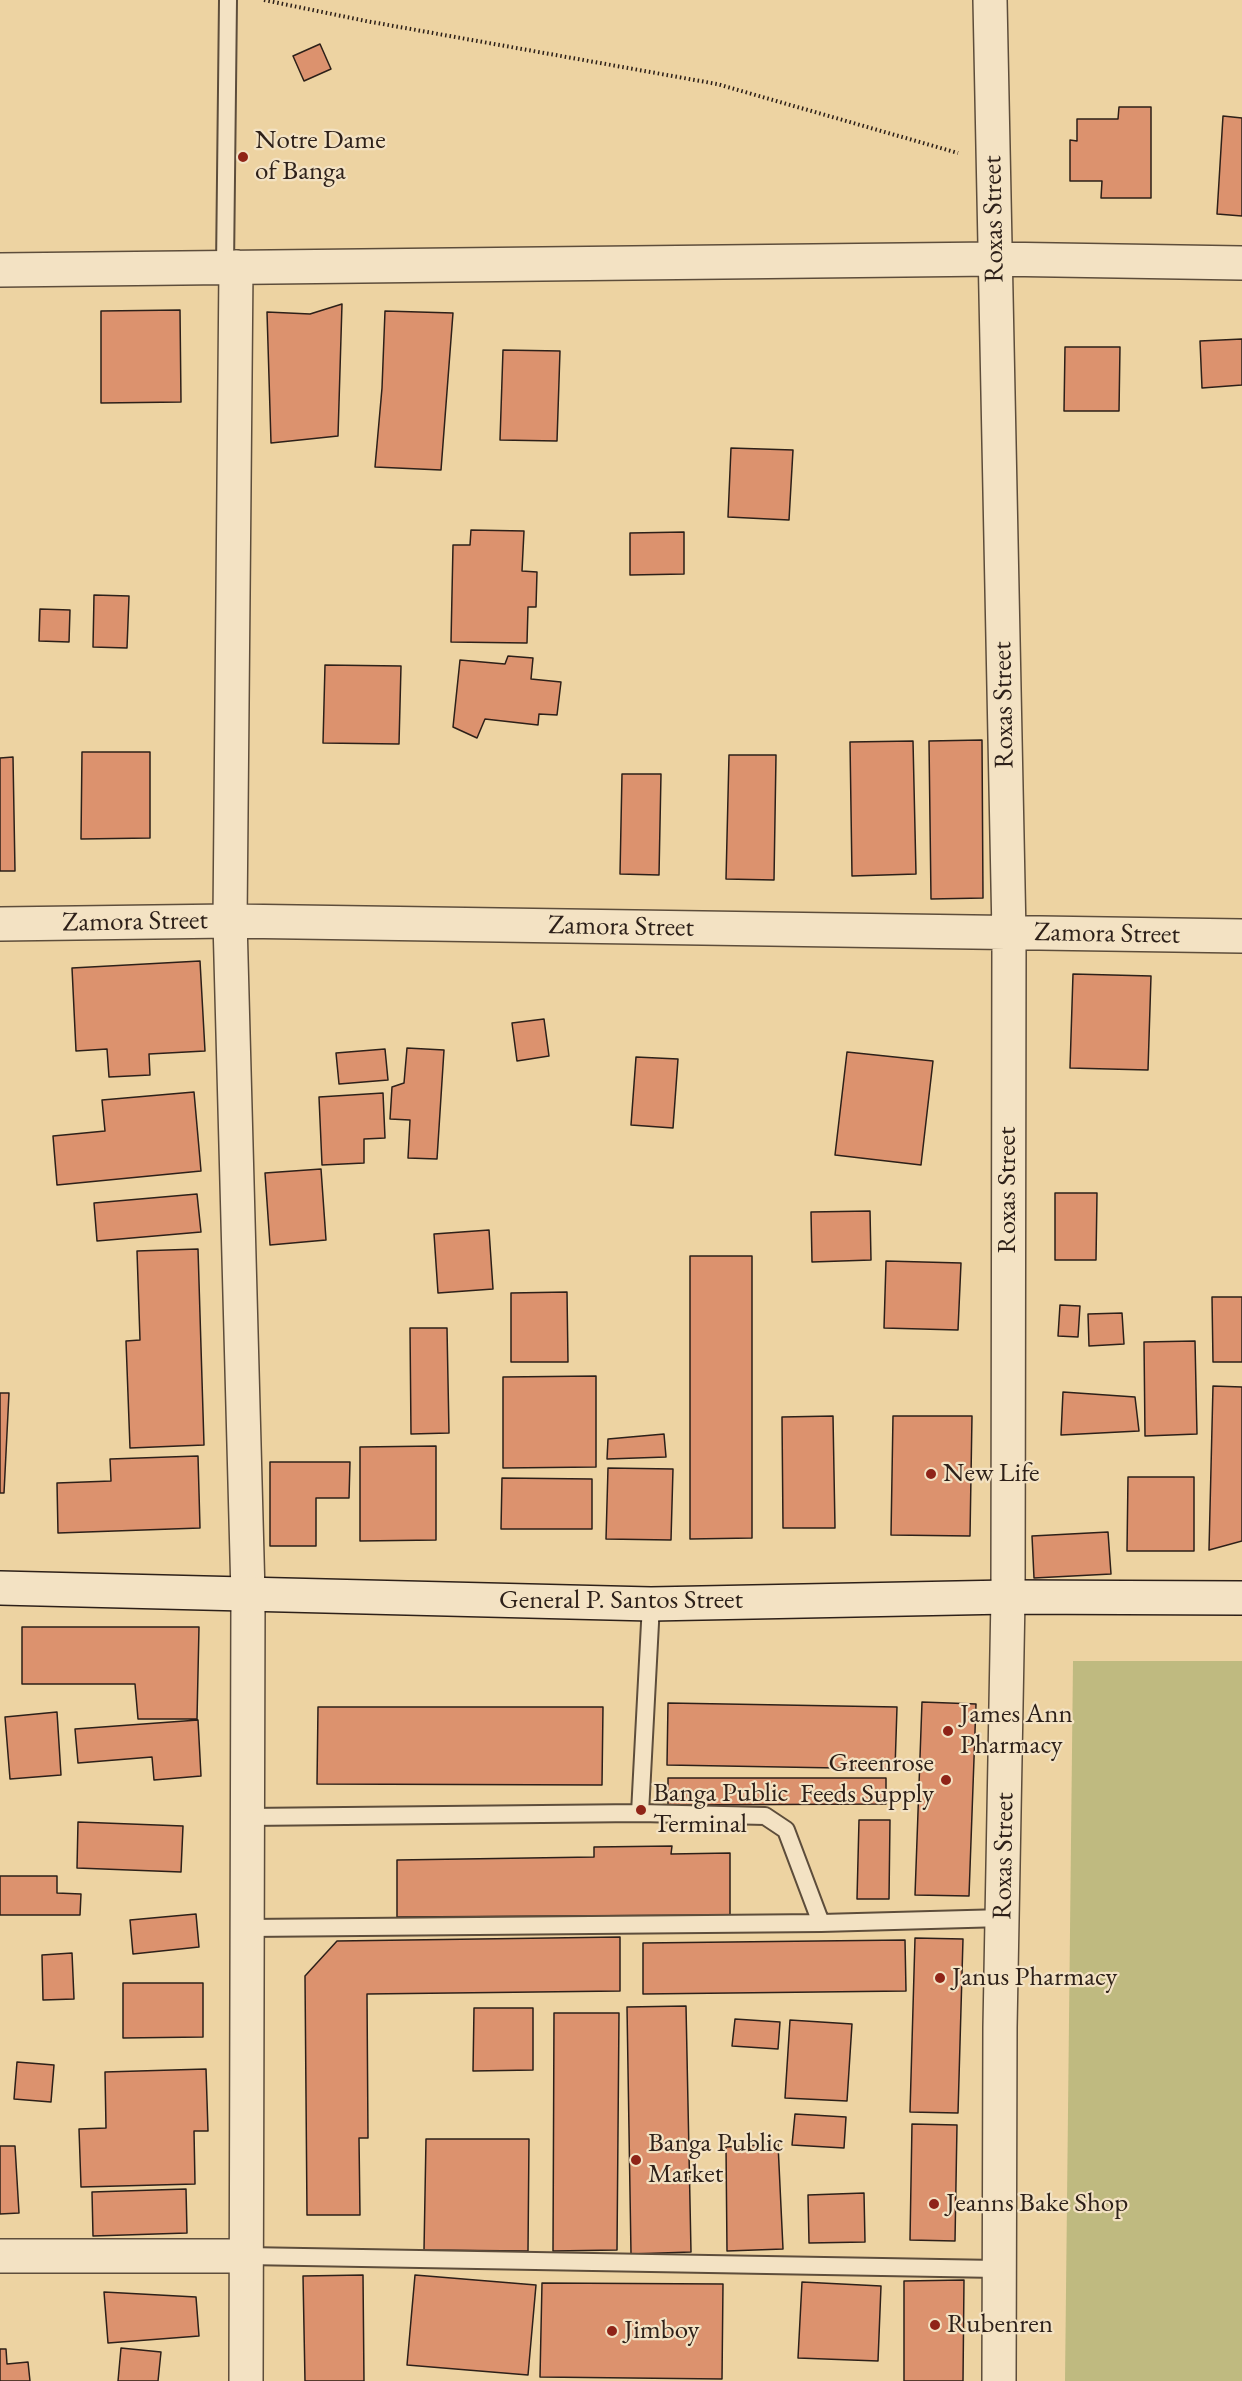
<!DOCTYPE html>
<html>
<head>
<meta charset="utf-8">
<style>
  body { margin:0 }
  canvas { display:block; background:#edd3a2 }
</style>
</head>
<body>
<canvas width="1242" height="2381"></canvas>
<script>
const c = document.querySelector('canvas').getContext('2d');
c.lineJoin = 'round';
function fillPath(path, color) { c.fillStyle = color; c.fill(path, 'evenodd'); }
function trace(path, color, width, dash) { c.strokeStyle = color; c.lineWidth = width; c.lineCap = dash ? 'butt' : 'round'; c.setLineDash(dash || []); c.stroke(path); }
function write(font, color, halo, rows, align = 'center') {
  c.font = font + ' "EB Garamond",serif'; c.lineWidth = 4.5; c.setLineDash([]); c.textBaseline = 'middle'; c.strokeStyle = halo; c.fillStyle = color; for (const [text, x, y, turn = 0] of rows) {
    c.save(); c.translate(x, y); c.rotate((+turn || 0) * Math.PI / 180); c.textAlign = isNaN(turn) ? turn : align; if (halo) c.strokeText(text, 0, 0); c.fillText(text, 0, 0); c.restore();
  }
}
const green = new Path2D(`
  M1073,1661H1242V2381H1065Z`);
const building = new Path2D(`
  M320,44L331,69L304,81L293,56Z
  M1119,107H1151V198H1101L1102,181H1070V140L1077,141V119H1118Z
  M1223,116L1242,118V216L1217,214Z
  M342,304L338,436L271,443L267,312L310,314Z
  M180,310L181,402L101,403V311Z
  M385,311L453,313L441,470L375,467L382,388Z
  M1242,339V385L1202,388L1200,341Z
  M1065,347H1120L1119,411H1064Z
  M503,350L560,351L557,441L500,440Z
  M731,448L793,450L789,520L728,517Z
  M471,530L524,531L522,571L537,572L536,607H528L527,643L451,642L453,545H470Z
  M684,532V574L630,575V533Z
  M94,595L129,596L127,648L93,647Z
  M40,609L70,610L69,642L39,641Z
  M508,656L533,658L531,679L561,682L557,715L539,714L538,725L485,719L477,738L453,727L460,660L505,664Z
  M325,665L401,666L399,744L323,743Z
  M982,740L983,898L931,899L929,741Z
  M913,741L916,874L852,876L850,742Z
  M82,752H150V838L81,839Z
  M729,755H776L774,880L726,879Z
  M13,757L15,871H0V758Z
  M622,774H661L659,875L620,874Z
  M200,961L205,1051L149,1054L150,1075L109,1077L107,1049L76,1051L72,968Z
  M1073,974L1151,976L1148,1070L1070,1068Z
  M544,1019L549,1056L517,1061L512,1023Z
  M407,1048L444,1050L437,1159L408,1158L410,1120L390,1119L392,1087L404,1083Z
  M385,1049L388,1080L339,1084L336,1053Z
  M847,1052L933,1061L921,1165L835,1155Z
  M636,1057L678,1059L673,1128L631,1125Z
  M194,1092L201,1171L57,1185L53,1136L105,1131L102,1100Z
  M383,1093L385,1138L364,1139V1163L322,1165L319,1097Z
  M321,1169L326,1240L270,1245L265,1173Z
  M1055,1193H1097L1096,1260H1055Z
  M197,1194L201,1232L97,1241L94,1203Z
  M870,1211L871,1260L812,1262L811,1212Z
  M489,1230L493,1289L438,1293L434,1234Z
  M198,1249L204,1445L130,1448L126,1341L140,1340L137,1251Z
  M690,1256H752V1538L690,1539Z
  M886,1261L961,1263L958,1330L884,1328Z
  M567,1292L568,1362H511V1293Z
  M1212,1297H1242V1362H1213Z
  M1060,1305L1080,1306L1078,1337L1058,1336Z
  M1122,1313L1124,1344L1089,1346L1088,1314Z
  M410,1328H447L449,1433L411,1434Z
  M1195,1341L1197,1434L1145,1436L1144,1342Z
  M596,1376V1467L503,1468V1377Z
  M1213,1386L1242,1387V1541L1209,1550Z
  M1063,1392L1135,1397L1139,1431L1061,1435Z
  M0,1393H9L4,1493H0Z
  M833,1416L835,1528H783L782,1417Z
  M893,1416H972L970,1536L891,1535Z
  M664,1434L666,1457L607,1459L608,1439Z
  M436,1446V1540L360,1541V1447Z
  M198,1456L200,1528L58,1533L57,1483L111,1481L110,1459Z
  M270,1462H350L349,1498H316V1546H270Z
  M608,1468L673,1469L671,1540L606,1539Z
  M1128,1477H1194V1551H1127Z
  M502,1478L592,1479V1529H501Z
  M1108,1532L1111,1574L1034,1578L1032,1536Z
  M22,1627H199L197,1719H138L135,1684H22Z
  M922,1702L976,1704L969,1896L915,1895Z
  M668,1703L897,1707L895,1769L667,1765Z
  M318,1707H603L602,1785L317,1784Z
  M57,1712L61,1775L10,1779L5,1717Z
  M198,1720L201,1776L154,1780L152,1757L78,1763L75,1729Z
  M668,1778H886V1804L668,1805Z
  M859,1820H890L889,1899H857Z
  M78,1822L183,1826L181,1872L77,1868Z
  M672,1846L671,1854L730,1853V1915L397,1917V1860L594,1857V1847Z
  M0,1876H57V1893L81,1894L80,1915H0Z
  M196,1914L199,1947L133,1954L130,1920Z
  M620,1937V1991L367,1994L368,2138H359L360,2215H307L305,1976L337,1941Z
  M915,1938L963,1939L958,2113L910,2112Z
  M905,1940L906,1991L643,1994V1943Z
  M72,1953L74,1999L43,2000L42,1955Z
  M123,1983H203V2037L123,2038Z
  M686,2006L691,2252L631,2254L627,2007Z
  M474,2008H533V2070L473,2071Z
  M554,2013H619L617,2250L553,2251Z
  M735,2019L780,2022L778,2049L732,2046Z
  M790,2020L852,2024L847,2101L785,2098Z
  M17,2062L54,2065L51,2102L14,2099Z
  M206,2069L208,2131H194L195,2184L81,2187L79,2129L106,2128L105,2072Z
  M795,2114L846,2117L844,2148L792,2145Z
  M912,2124L957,2125L955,2241L910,2240Z
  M426,2139H529L528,2251L424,2250Z
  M778,2144L783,2249L727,2251L726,2147Z
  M0,2146H15L19,2213L0,2214Z
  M186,2189L187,2233L93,2236L92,2192Z
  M864,2193L865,2242L809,2243L808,2195Z
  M363,2275L364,2381H305L303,2276Z
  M415,2275L536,2285L528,2375L407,2365Z
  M964,2280L963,2381H904V2281Z
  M802,2282L881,2286L878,2361L798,2358Z
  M542,2283L723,2284L722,2379L540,2377Z
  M104,2292L196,2297L199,2336L108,2343Z
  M121,2348L161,2352L158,2381H118Z
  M0,2349H6L7,2364L28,2362L30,2381H0Z`);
const path = new Path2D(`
  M264,0L366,21L717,84L958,153`);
const service = new Path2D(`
  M225,267L228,0
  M640,1813L651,1604
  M247,1817L640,1813L765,1816L786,1830L821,1923
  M247,1928L821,1923L1004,1918
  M246,2256L998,2269`);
const minor = new Path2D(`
  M990,0L1009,934L1008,1597
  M236,267L230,921L248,1594
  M0,270L994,259L1242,263
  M0,924L230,921L1242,936`);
const tertiary = new Path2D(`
  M0,2256H246
  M246,2381L248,1594
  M999,2381L1000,2027L1008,1597`);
const secondary = new Path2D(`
  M0,1588L651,1604L1008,1597L1242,1598`);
const markers = [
  [243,157,6,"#8f2418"],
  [931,1474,6,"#8f2418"],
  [948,1731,6,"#8f2418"],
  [946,1780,6,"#8f2418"],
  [641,1810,6,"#8f2418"],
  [940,1978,6,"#8f2418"],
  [636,2160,6,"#8f2418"],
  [934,2204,6,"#8f2418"],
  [935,2325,6,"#8f2418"],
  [612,2331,6,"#8f2418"]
];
const poiNames = [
  ["Notre Dame",255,141],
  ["of Banga",255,172],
  ["New Life",943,1474],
  ["James Ann",960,1715],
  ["Pharmacy",960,1746],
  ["Greenrose",934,1764,"right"],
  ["Feeds Supply",934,1795,"right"],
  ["Banga Public",653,1794],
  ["Terminal",653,1825],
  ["Janus Pharmacy",952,1978],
  ["Banga Public",648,2144],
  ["Market",648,2175],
  ["Jeanns Bake Shop",946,2204],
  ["Rubenren",947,2325],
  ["Jimboy",624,2331]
];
const streetNames = [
  ["Roxas Street",994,219,-91],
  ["Roxas Street",1004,705,-91],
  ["Zamora Street",135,922,-1],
  ["Zamora Street",621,927,1],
  ["Zamora Street",1107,934,1],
  ["Roxas Street",1008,1190,-90],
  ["General P. Santos Street",621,1601],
  ["Roxas Street",1004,1856,-89]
];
fillPath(green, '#bfba80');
fillPath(building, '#dc926e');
trace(building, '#2d2019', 1.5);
trace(service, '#5d4d3b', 20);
trace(minor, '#5d4d3b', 36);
trace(tertiary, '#5d4d3b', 36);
trace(secondary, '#2d2019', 36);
trace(path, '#2d2019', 4, [1.5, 3]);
trace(service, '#f3e2c3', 16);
trace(minor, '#f3e2c3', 33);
trace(tertiary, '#f3e2c3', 33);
trace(secondary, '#f3e2c3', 33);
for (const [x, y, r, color] of markers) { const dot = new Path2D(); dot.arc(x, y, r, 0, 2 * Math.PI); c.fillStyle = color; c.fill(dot); trace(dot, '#f3e2c3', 2); }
write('27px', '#2d2019', '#f3e2c3', poiNames, 'left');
write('27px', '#2d2019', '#f3e2c3', streetNames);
</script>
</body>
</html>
